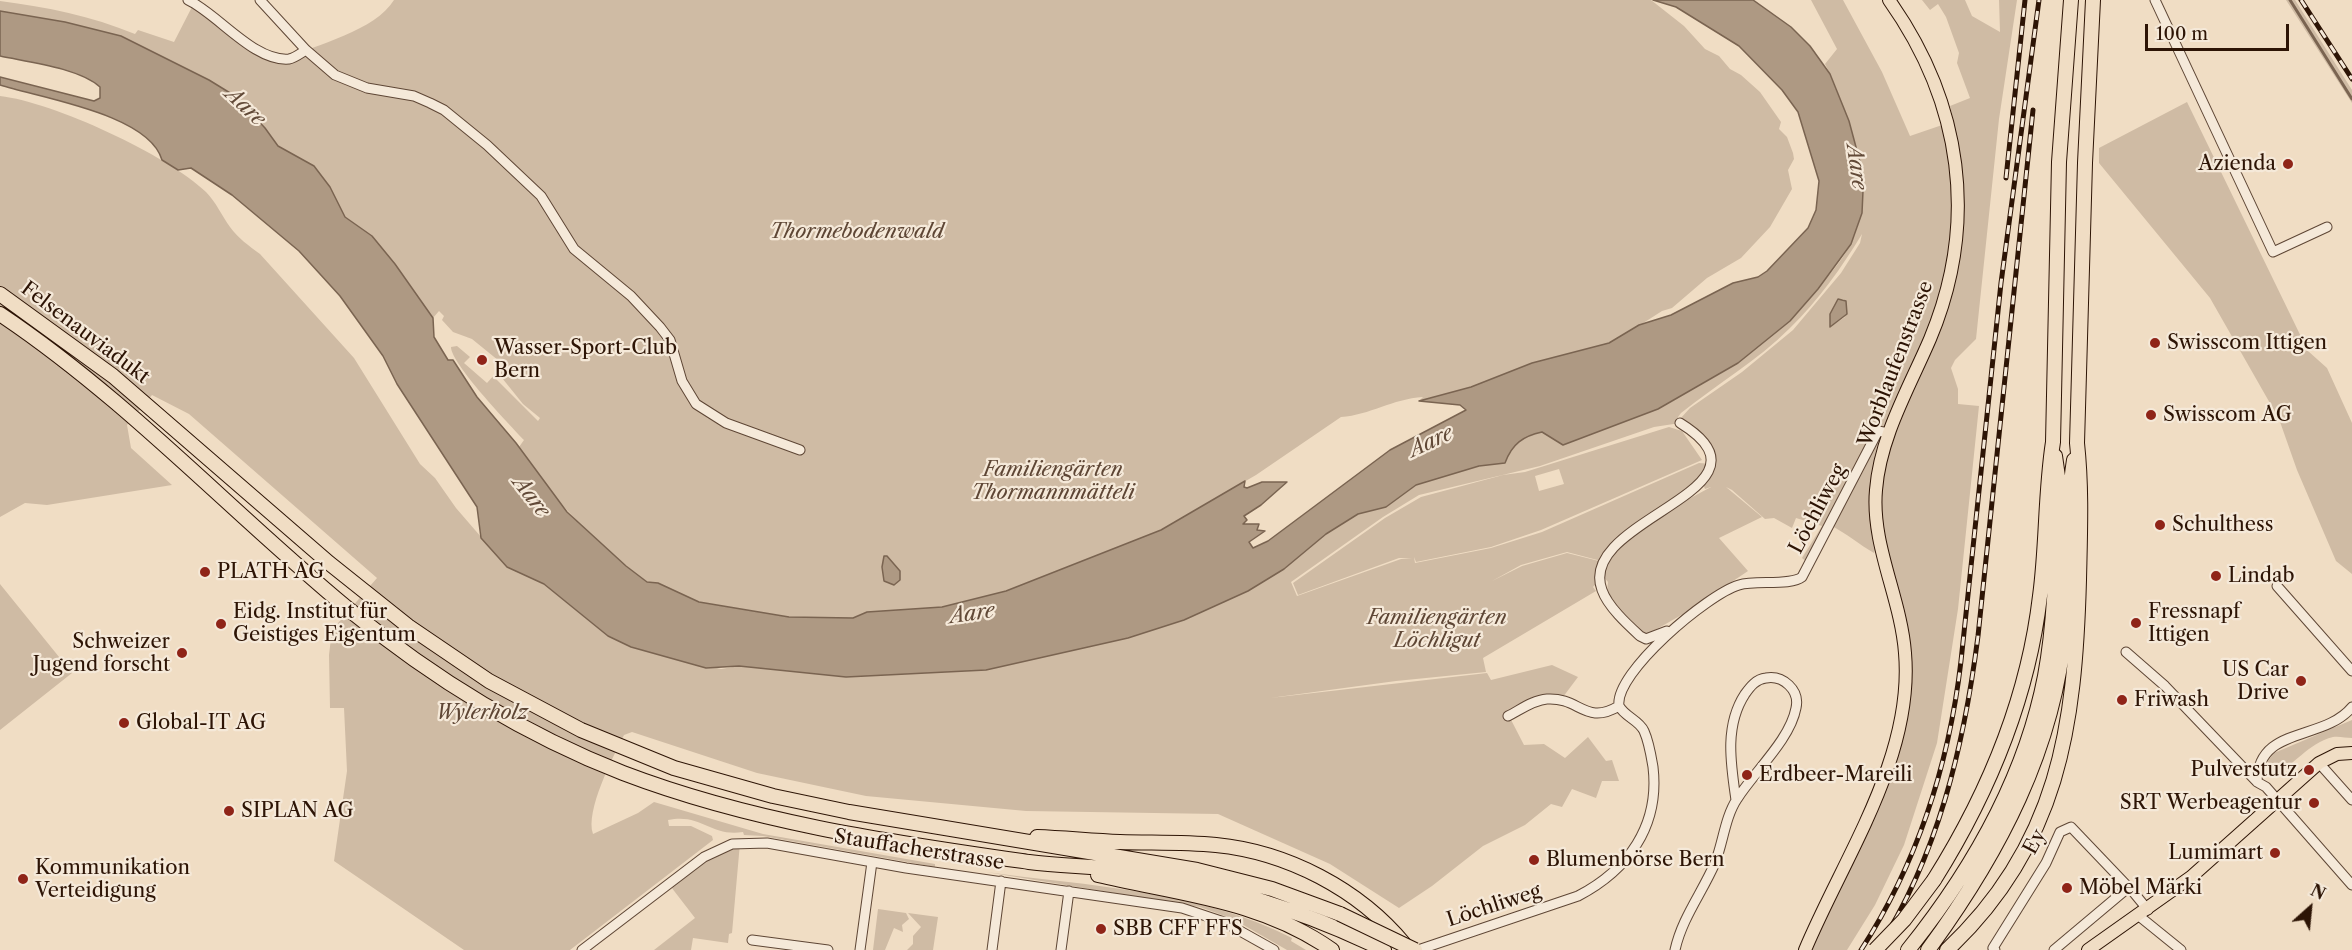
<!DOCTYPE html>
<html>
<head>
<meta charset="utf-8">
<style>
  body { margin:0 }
  #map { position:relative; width:2352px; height:950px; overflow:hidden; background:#f0ddc4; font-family:"Libre Caslon Text",serif }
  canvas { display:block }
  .north { position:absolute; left:2280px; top:878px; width:60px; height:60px; -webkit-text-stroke:4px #f5e9d9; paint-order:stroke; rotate:27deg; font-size:16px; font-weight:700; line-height:24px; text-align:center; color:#2d1405 }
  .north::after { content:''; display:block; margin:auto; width:21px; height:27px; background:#2d1405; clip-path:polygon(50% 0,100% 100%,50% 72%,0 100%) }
  .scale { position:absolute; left:2145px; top:24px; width:144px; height:27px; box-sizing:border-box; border:3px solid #2d1405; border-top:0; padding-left:8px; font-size:18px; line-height:21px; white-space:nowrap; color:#2d1405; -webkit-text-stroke:4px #f5e9d9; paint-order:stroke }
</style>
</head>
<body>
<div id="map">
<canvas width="2352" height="950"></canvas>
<div class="north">N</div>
<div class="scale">100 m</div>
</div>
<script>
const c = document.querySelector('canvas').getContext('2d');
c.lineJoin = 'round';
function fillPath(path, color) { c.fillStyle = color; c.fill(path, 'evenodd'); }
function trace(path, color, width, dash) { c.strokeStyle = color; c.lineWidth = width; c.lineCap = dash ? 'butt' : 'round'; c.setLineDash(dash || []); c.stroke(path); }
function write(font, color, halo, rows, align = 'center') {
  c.font = font + ' "Libre Caslon Text",serif'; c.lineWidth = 4.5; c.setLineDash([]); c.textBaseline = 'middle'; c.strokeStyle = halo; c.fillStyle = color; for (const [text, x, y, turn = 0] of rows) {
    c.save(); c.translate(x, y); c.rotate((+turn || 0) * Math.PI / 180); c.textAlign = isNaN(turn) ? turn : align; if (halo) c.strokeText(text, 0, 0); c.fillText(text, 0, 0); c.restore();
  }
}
const green = new Path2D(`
  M394,0H1651L1684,26L1705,49L1719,56L1730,69L1741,75L1760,92L1781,122L1779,129L1787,137L1793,153L1794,159L1788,170L1792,189L1770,227L1741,258L1707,278L1672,308L1662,311L1623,336L1609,343L1532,363L1471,387L1419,401L1423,397C1392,399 1370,415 1341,417L1256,475L1161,530L1006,591L942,607L867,612L853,618L789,617L699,602L658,583L647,582C608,552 573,521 543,481C535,470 525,460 519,447L524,440C510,425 451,364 451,347L457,346L470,357L464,363L487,383L495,374L496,379L538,421L540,418L523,404L498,373L504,365L472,339L453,332L442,320L444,316L439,311L433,318L372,236L345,217L336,199L295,156L278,146L256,117L209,80L121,36L65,22L0,11V1C47,7 91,16 135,34L138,30L174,42L194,3L238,37L285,59C317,44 375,31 394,0Z
  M1811,0H1843L1882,72L1910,136L1948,123L1956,165L1948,283L1884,446L1879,540L1874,553C1860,545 1846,533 1830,525L1809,564L1802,558L1822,526L1796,518L1792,528L1774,518L1765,519L1732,490L1726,487L1762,517L1719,538L1748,571L1690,610L1650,633H1643L1621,611L1607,591L1608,582L1603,576C1619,530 1672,509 1711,487L1705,489L1702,481L1631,531L1605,562L1567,552L1521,565L1492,581L1522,566L1567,553L1603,562L1598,581L1593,587L1596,591L1483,658L1486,672L1396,681L1270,698L1487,673L1491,680L1552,665L1578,677L1563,697L1508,714L1524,745L1544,744L1565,758L1588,737L1606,761L1612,760L1619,781H1602L1596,798L1572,789L1562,807L1551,804L1525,825L1483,846L1432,886L1399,908L1330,864L1218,814L1026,811L866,796L757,773L632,732L624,735C613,757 585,811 593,834L638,813L654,802L763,834L935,864V867L763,836L744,835L743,832C710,837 702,813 668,820L669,826H691L712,836L713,840L570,950H464L334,861L347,771L344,708H330L329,655L332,630L377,578L189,414L152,395L127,425L131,448L172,485L47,505L25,503L0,517V96C53,102 168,155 206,192C216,202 222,216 230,227C238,238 249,246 260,254L354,358L420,464L435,478L456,508L507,567L544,584L608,636L631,647L721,669L739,666L846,677L986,670L1128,638L1184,620L1248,591L1284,569L1326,534L1358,514L1386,507L1416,485L1438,477L1488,464L1508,456L1522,438L1542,432L1563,445L1673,401C1693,386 1716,378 1736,364C1754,351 1770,333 1786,318C1850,259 1879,226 1852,137C1844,112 1838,88 1825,64L1837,49ZM1862,234L1860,243L1841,273L1793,330L1742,372L1690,408L1680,419L1713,460L1712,464L1699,463L1542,532L1491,548L1415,563L1414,557L1416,562L1491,547L1541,530L1702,460L1682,431L1669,427L1525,472L1503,475L1421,497L1385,518L1293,583L1298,595L1399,558H1412L1401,559L1297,596L1291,582L1383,517L1419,495L1540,466L1654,427L1680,423L1678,417L1681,413C1717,384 1757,361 1790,328C1818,301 1842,267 1862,234ZM1838,299H1844L1847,312L1845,317L1830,327ZM1559,469L1564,484L1539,491L1535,476Z
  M1922,0H1965L1972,16L2000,32L1999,0H2017L1999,119L1976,339L1955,360L1951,368L1958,389V404L1979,406L1958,609L1937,743L1904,845L1875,905L1847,950H1812C1851,855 1919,760 1911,653C1906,585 1872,539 1884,467C1891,428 1914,389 1929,353C1964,270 1971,193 1950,106L1970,98L1957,63L1959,53L1946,17L1938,4L1930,10Z
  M2286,0H2295L2352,90V103Z
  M2187,102L2308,351L2327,368L2352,423V574L2336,561L2297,470L2279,419L2210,298L2099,163V148Z
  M0,584L72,673L0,730Z
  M2352,720V738C2346,738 2339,736 2333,737C2308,743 2294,766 2274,775L2271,774L2268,761L2274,753Z
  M740,843L732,933L729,934L728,943L693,938L691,950H654L695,918L668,883L693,864Z
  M986,872C1088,886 1199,890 1292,938L1291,941L1306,950H1287L1233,919L1200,907Z
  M878,909L906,913L909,919L902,925L903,932L894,928L885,950H873Z
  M908,913L938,917L933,950H907L913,944V936L921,927Z`);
const water = new Path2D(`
  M1653,0H1753L1791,27L1810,46L1830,74L1849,121L1860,162L1863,191L1862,213L1851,244L1818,289L1790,321L1738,363L1658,409L1563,445L1542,432C1523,436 1512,444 1505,463L1479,466L1416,485L1386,507L1358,514L1326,534L1284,569L1248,591L1184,620L1128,638L986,670L846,677L739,666L706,668L631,647L608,636L544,584L507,567L481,538L477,507L397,384L383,356L340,296L299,251L232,195L191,168L178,170L162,160C149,114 40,98 0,85V77L94,101L100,98V87C79,68 28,62 0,56V11L65,22L121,36L209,80L235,96L265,128L278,146L314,166L330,187L345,217L372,236L395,264L433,318L434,337L448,360H453L477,397L516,443L567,512L626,566L647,582L658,583L699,602L789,617L853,618L867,612L942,607L1006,591L1161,530L1245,481L1244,487L1247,488L1262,482H1287L1261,505L1244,516L1247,520L1243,524H1259L1257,530L1265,531L1249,542L1253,548L1268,541L1390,450L1466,410L1460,405L1419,401L1471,387L1532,363L1609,343L1639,325L1671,315L1733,283L1758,277L1767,271L1808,228L1816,210L1819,181L1798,112L1782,90L1739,46L1676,7Z
  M1838,299L1846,301L1847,314L1830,327V314Z
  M884,556H887L900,571V580L894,585L884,581L882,567Z`);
const stream = new Path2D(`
  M2290,0L2352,99`);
const minor = new Path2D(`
  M188,0C218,14 254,62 289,59C295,58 301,53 306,50
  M260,0L306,50L335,75L367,88L414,96L430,103L444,110L487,145L541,196L574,249L631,296L660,327L670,340L682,381L696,404L726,423L800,450
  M2155,0L2273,252L2327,227
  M2277,586L2352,671
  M1667,631L1646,639L1640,636C1628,625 1608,607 1602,590C1575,518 1789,490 1680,423
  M2126,652L2165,686L2257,782L2266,787L2352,885
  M1508,716C1520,710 1533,700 1547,699C1580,697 1585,726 1619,706
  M2319,763L2352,800
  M2257,782C2258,725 2323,742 2352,707
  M2139,916L2181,950
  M752,940L828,950
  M582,950L704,857L732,844L767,843L906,868L1182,908L1224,922L1274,950
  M860,950L872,862
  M992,950L1001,881
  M1061,950L1069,891
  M1418,950L1578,896C1628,870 1660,826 1653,767C1651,755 1649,742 1644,731C1639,720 1625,717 1619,706C1614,673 1708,594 1739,585C1755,580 1791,586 1802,577L1878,431L1889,433
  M1675,950C1682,918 1702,893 1715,863C1723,843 1725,817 1737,799C1754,772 1790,740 1796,708C1800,690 1783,675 1766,678C1756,679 1750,687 1745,694C1724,726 1731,765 1736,800
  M1995,950L1993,948L2046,863L2060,832L2071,827L2134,893L2148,910
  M2054,950L2129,887`);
const major = new Path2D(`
  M1805,950C1844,857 1914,757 1905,653C1901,598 1871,545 1876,490C1880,437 1909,388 1930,339C1979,222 1962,103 1889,0
  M2088,950L2191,877L2319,763L2337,754L2352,753`);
const highway = new Path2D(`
  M0,294L113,376L329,563L408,626L489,681L581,730L674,768L773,796L849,812L1197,870L1272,889L1340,914
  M0,314C127,399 230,511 347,608C430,676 523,734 623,773C754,823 890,842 1029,862C1060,866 1091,866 1123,870C1215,883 1301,909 1384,950
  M1037,837C1065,838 1092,841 1120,842C1151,843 1184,842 1216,845C1287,852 1359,889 1405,945
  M1098,875C1179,894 1261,900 1332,950
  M1934,880C1988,794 2028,698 2040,596C2047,545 2045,493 2053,442L2059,162L2071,0
  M1908,950C1973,869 2025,779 2045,676C2057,611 2056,544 2058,477L2055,456
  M1928,950C1999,853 2054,750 2065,628C2071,573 2065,515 2074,460
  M1947,950C2059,845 2075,726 2079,580C2080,534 2082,489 2077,443L2085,163L2093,0`);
const rail = new Path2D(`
  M2301,0L2352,79
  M2006,178L2025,0
  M1861,950C1918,862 1949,764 1961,661L2001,283L2039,0
  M1877,950C1938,856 1964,746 1978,636L2033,110`);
const highwayBridge = new Path2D(`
  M1340,914L1415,950
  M1875,950L1904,920L1934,880`);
const markers = [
  [2288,164,6,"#8f2418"],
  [2155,343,6,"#8f2418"],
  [482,360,6,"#8f2418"],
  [2151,415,6,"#8f2418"],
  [2160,525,6,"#8f2418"],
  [205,572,6,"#8f2418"],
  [2216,576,6,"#8f2418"],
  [2136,623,6,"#8f2418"],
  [221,624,6,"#8f2418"],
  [182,653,6,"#8f2418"],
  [2301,681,6,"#8f2418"],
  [2122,700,6,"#8f2418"],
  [124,723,6,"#8f2418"],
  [2309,770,6,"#8f2418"],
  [1747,775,6,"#8f2418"],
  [2314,803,6,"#8f2418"],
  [229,811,6,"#8f2418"],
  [2275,853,6,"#8f2418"],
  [1534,860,6,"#8f2418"],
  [23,879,6,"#8f2418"],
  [2067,888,6,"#8f2418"],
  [1101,929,6,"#8f2418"]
];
const poiNames = [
  ["Azienda",2276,164,"right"],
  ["Swisscom Ittigen",2167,343],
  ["Wasser-Sport-Club",494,348],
  ["Bern",494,371],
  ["Swisscom AG",2163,415],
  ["Schulthess",2172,525],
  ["PLATH AG",217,572],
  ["Lindab",2228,576],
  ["Eidg. Institut für",233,612],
  ["Geistiges Eigentum",233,635],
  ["Fressnapf",2148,612],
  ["Ittigen",2148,635],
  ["Schweizer",170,642,"right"],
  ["Jugend forscht",170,665,"right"],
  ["US Car",2289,670,"right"],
  ["Drive",2289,693,"right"],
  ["Friwash",2134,700],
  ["Global-IT AG",136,723],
  ["Pulverstutz",2297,770,"right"],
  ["Erdbeer-Mareili",1759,775],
  ["SRT Werbeagentur",2302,803,"right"],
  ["SIPLAN AG",241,811],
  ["Lumimart",2263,853,"right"],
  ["Blumenbörse Bern",1546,860],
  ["Kommunikation",35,868],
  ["Verteidigung",35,891],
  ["Möbel Märki",2079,888],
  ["SBB CFF FFS",1113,929]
];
const parkNames = [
  ["Thormebodenwald",857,232],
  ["Familiengärten",1053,470],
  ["Thormannmätteli",1053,493],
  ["Familiengärten",1437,618],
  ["Löchligut",1437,641],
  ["Wylerholz",482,713]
];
const streetNames = [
  ["Felsenauviadukt",85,333,37],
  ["Worblaufenstrasse",1896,364,-69],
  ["Löchliweg",1818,509,-62],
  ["Ey",2035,842,-62],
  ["Stauffacherstrasse",919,850,9],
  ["Löchliweg",1494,906,-18]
];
const waterNames = [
  ["Aare",245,107,43],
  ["Aare",1856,167,82],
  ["Aare",1431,442,-25],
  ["Aare",531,497,52],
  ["Aare",972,614,-8]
];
fillPath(green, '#cfbba4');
fillPath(water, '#ae9983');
trace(water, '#7a6451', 1.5);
trace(stream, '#7a6451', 3);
trace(minor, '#5e4635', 11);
trace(major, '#2d1405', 14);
trace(highway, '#2d1405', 16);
trace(minor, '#f5e9d9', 9);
trace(major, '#f0ddc4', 12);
trace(highway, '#f0ddc4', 14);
trace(rail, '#2d1405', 5);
trace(rail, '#f5e9d9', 3, [9]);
trace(highwayBridge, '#2d1405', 16, []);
trace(highwayBridge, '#f0ddc4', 14);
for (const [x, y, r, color] of markers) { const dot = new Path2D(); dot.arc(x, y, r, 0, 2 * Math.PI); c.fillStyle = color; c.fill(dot); trace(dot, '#f5e9d9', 2); }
write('20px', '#2d1405', '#f5e9d9', poiNames, 'left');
write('italic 20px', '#5e4635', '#f5e9d9', parkNames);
write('20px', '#2d1405', '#f5e9d9', streetNames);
write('italic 21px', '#614937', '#f5e9d9', waterNames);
</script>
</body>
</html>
